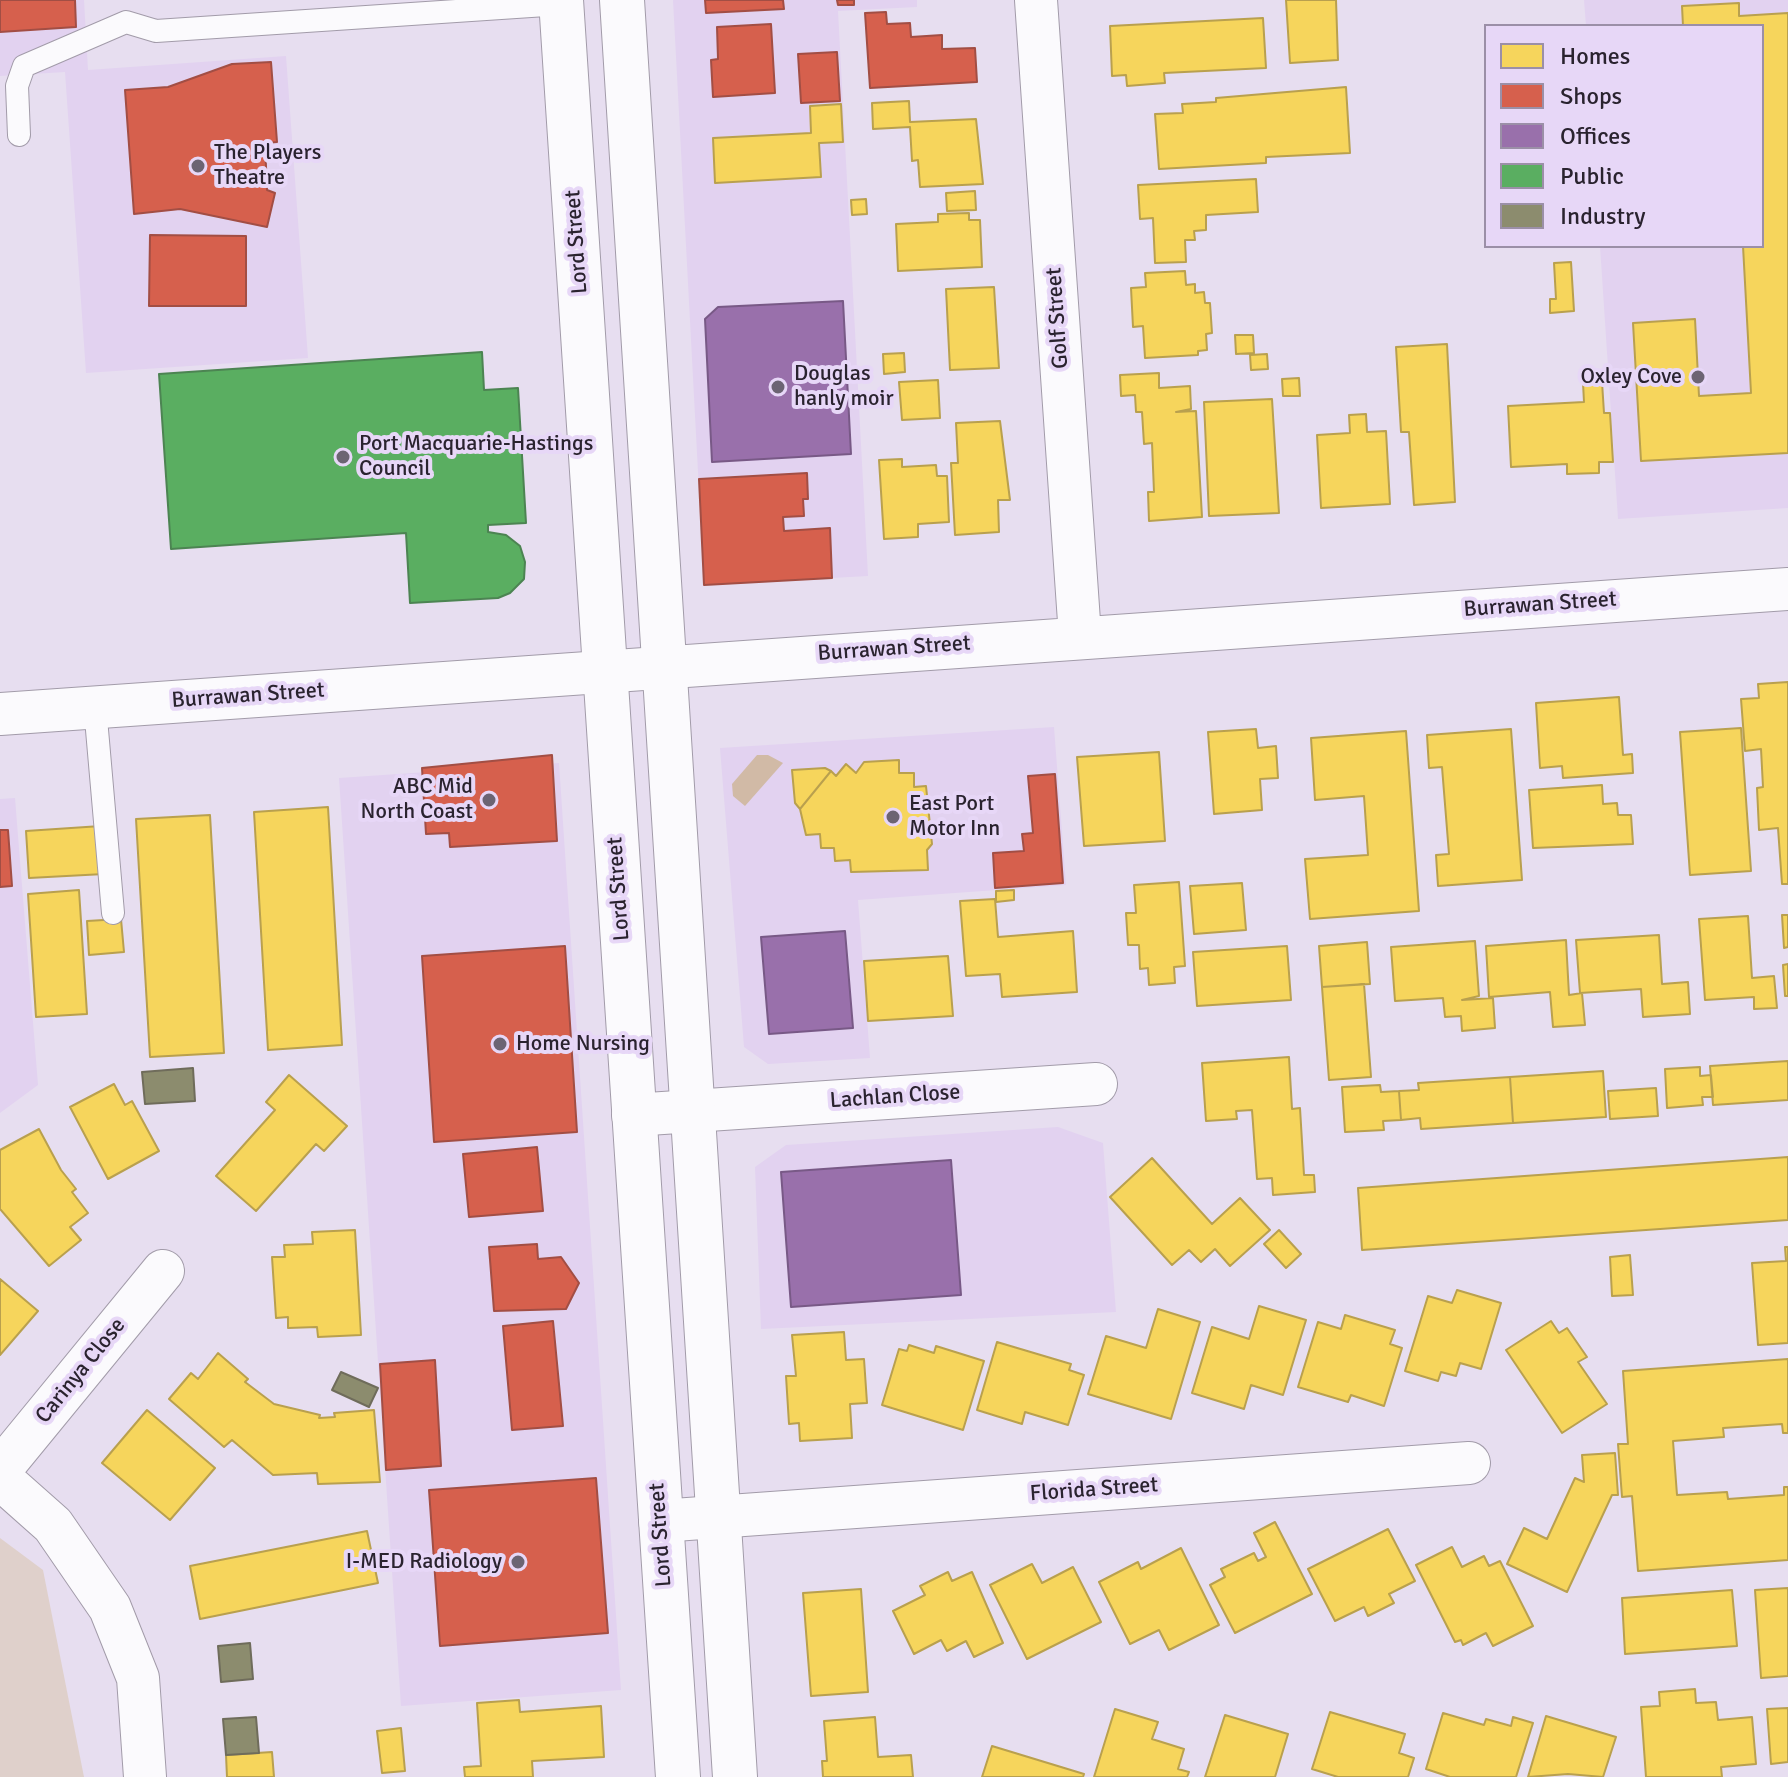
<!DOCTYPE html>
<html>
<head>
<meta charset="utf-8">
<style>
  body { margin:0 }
  #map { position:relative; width:1788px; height:1777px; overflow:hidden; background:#e7def0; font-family:Signika,sans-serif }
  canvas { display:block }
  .legend { position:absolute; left:1484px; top:24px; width:280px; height:224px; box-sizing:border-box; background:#e7d7f7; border:2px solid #9b8fa7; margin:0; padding:10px 14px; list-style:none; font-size:24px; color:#2a232f }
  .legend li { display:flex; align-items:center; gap:16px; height:40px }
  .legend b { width:40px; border:2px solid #9b8fa7 }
</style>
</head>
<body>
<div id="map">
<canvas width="1788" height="1777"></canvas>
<ul class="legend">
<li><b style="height:22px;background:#f6d55c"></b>Homes</li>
<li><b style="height:22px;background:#d6604d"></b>Shops</li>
<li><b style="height:22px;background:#9970ab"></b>Offices</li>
<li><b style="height:22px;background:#5aae61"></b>Public</li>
<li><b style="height:22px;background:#8c8c6e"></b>Industry</li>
</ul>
</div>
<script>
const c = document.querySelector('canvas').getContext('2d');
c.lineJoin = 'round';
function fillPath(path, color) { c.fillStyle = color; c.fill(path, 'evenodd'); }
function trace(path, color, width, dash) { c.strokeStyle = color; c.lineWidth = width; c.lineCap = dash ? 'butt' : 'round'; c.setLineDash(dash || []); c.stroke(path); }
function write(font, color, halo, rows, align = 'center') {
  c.font = font + ' Signika,sans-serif'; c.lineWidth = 8; c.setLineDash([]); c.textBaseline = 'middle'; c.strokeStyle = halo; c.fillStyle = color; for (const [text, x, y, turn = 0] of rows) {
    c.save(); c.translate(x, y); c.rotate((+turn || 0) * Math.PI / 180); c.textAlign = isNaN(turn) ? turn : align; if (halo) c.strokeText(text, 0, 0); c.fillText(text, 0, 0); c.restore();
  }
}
const built = new Path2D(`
  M0,0H84L88,70L286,56L308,358L86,373L65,72L0,76Z
  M673,0H917V7L838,11L868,576L704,585Z
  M1584,0H1788V508L1618,519L1600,246H1762V26H1586Z
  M1054,727L1066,885L858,900L870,1058L768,1064L744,1047L720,748Z
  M559,763L621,1690L401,1706L339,778Z
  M15,798L38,1085L0,1113V799Z
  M1058,1127L1103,1143L1116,1312L761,1329L755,1167L786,1145Z`);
const green = new Path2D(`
  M0,1538L43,1570L84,1777H0Z`);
const water = new Path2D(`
  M757,755H768L783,763L745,806L733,796L732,784Z`);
const homes = new Path2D(`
  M1286,0H1336L1338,60L1290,63Z
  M1739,3V16L1788,13V453L1641,461L1633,323L1695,319L1699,396L1751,393L1743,246H1762V26H1683L1682,6Z
  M1263,18L1266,68L1164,73L1165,83L1127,86L1126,75L1112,76L1110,26Z
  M1346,87L1350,153L1266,157V163L1159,169L1155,114L1183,113L1182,104L1216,102V98Z
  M909,101L910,122L976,119L983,184L920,187L918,160L912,161L910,127L873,129L872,103Z
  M841,104L843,142L819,143L821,177L715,183L713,138L811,133L810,106Z
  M1256,179L1258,212L1206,215V230L1194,231L1195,240H1185L1186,262L1155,263L1153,218L1140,219L1138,185Z
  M975,191L976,210L947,211L946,193Z
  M866,199L867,214L852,215L851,200Z
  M969,213V220H980L982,267L898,271L896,224L938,222V214Z
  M1571,262L1574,311L1550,313V299H1556L1554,263Z
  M1185,271L1186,285L1195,284V293L1204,292L1205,303H1210L1212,333L1206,334L1207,350L1198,351V355L1145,358L1143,326L1133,327L1131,288L1146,287L1145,273Z
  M994,287L999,368L950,370L946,289Z
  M1235,335H1253L1254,353L1236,354Z
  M1447,344L1455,502L1414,505L1409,432H1401L1396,347Z
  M904,353L905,372L884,374L883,354Z
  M1267,354L1268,369L1251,370L1250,355Z
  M1159,373V388L1190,386L1191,409L1176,412L1196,411L1202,517L1149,521L1148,492H1154L1152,443L1144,444L1142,412H1136L1135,395L1121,396L1120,375Z
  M1299,378L1300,396H1283L1282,379Z
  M938,380L940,418L902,420L899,382Z
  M1602,382L1604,413H1610L1613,462H1599V473L1567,474V464L1511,467L1508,406L1584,402L1583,383Z
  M1272,399L1279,513L1209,516L1204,402Z
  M1366,414L1367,432L1386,431L1390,504L1321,508L1317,435L1350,433L1349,415Z
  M1000,421L1010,500H998L999,532L955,535L951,463H958L956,423Z
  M902,459V467L936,465L937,476H947L949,522L918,524V537L884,539L879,460Z
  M1788,682V884H1782L1778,828L1759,830L1757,788L1763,787L1761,749L1745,751L1741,699L1759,698L1758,684Z
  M1619,697L1623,755L1632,754L1633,773L1563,778L1562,766L1540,768L1536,703Z
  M1741,728L1751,871L1690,875L1680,732Z
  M1256,729L1258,748L1276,746L1278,778L1260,779L1262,810L1214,814L1208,732Z
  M1511,729L1522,880L1438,886L1436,855L1449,854L1442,767L1429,768L1427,735Z
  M1406,731L1419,911L1310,919L1305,859L1368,855L1364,796L1315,800L1311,738Z
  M1159,752L1165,841L1084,846L1077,757Z
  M899,760V773H914V787L926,786L932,844L927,850L928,870L851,872L850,860L835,861L834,848H821L820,834L806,835L800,809L831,771L836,776L846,764L856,773L864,762Z
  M825,768L831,771L800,809L795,803L792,770Z
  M1602,785L1603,804L1617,803L1618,815H1631L1633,844L1533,848L1529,790Z
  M328,807L342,1045L268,1050L254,812Z
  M210,815L224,1053L150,1057L136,819Z
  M101,826L104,874L29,878L26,831Z
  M1179,882L1185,966L1174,967L1175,983L1149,985L1148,968L1140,969L1139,945H1128L1126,913H1136L1134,885Z
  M1242,883L1246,930L1194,934L1190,886Z
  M79,890L87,1014L36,1017L28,894Z
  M1014,890V900L996,902V891Z
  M995,899L998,937L1073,931L1077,992L1002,997L1000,974L966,976L960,901Z
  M1782,915H1788V947L1784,948Z
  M1748,916L1752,978L1774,976L1777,1008L1754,1009V997L1705,1000L1699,919Z
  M121,919L124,952L89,955L87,921Z
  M1659,935L1662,984L1688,982L1690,1014L1643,1017L1641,989L1580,993L1576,940Z
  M1566,940L1569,995L1582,993L1585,1025L1553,1027L1550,992L1489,997L1486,946Z
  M1475,941L1479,996L1462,1000L1493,998L1495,1028L1462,1031L1461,1016L1445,1017L1443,998L1395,1001L1391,947Z
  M1367,942L1370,984L1322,987L1319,946Z
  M1287,946L1291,1000L1197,1006L1193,952Z
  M948,956L953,1016L868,1021L864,961Z
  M1788,964V996H1785L1783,965Z
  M1364,984L1371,1077L1329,1080L1322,987Z
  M1289,1057L1292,1109L1300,1108L1304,1175H1314L1315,1192L1273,1195L1272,1178L1257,1179L1252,1110L1236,1111L1237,1119L1206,1121L1202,1063Z
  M1788,1061V1100L1713,1105L1710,1066Z
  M1700,1067V1076L1711,1075L1713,1097H1702L1703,1105L1667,1108L1665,1069Z
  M1603,1071L1606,1117L1513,1123L1510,1077Z
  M289,1075L347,1126L324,1151L316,1144L256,1211L216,1176L275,1110L266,1102Z
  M1510,1077L1513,1123L1421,1129L1420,1118L1401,1120L1399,1091L1419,1090L1418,1083Z
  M114,1084L125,1105L132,1101L159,1151L108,1179L70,1107Z
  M1380,1085L1381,1092L1399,1091L1401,1120L1383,1121L1384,1130L1345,1132L1342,1087Z
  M1656,1088L1658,1116L1610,1119L1608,1091Z
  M39,1129L61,1170L76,1189L72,1192L88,1213L70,1227L81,1240L49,1266L0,1209V1150Z
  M1788,1157V1220L1362,1250L1358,1188Z
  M1152,1158L1212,1224L1240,1198L1270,1230L1230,1266L1215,1249L1201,1262L1189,1250L1172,1265L1110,1197Z
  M355,1230L361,1335L318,1337L317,1327L288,1328V1317L276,1318L272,1257H285L284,1245L313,1244L312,1232Z
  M1279,1230L1301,1254L1286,1268L1264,1244Z
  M1785,1247H1788V1343L1758,1345L1752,1263L1786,1261Z
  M1630,1255L1633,1295L1612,1296L1610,1257Z
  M0,1279L38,1311L0,1355Z
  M1457,1290L1501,1303L1481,1369L1460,1363L1456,1376L1441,1372L1438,1381L1405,1371L1428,1296L1452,1303Z
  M1259,1306L1306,1320L1283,1395L1251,1385L1244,1409L1192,1393L1212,1327L1249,1339Z
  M1158,1309L1200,1322L1171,1419L1088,1394L1106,1336L1146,1348Z
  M1345,1315L1395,1330L1390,1344L1402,1348L1384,1406L1351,1395L1348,1402L1298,1387L1318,1322L1341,1329Z
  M1551,1321L1559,1333L1567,1328L1587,1357L1578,1362L1607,1404L1562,1433L1506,1350Z
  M844,1332L846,1360L864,1359L867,1403L850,1404L852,1438L800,1441L799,1423L789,1424L786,1376H796L792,1335Z
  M997,1342L1071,1364L1069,1370L1084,1375L1068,1425L1025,1412L1022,1424L977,1410Z
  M909,1345L934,1353L936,1346L984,1361L963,1430L882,1405L899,1349L907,1351Z
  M218,1353L248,1379L245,1382L274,1404L320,1415L319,1418L335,1417L334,1413L374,1410L380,1482L318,1484L317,1473L273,1475L232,1440L224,1447L169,1399L191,1373L198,1379Z
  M1788,1359V1433H1783L1782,1424L1723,1428L1724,1437L1673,1441L1677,1495L1727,1492L1728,1499L1784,1495V1487H1788V1560L1638,1571L1632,1496L1622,1497L1618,1444H1628L1623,1371Z
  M147,1410L215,1468L170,1520L102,1463Z
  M1615,1453L1618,1495H1612L1567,1592L1507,1564L1524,1528L1547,1539L1575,1478L1584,1482L1582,1455Z
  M1275,1522L1312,1594L1235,1633L1210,1585L1225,1577L1221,1569L1254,1553L1258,1561L1266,1557L1254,1533Z
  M1388,1529L1415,1581L1389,1594L1394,1603L1368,1616L1364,1607L1335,1621L1308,1569Z
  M367,1531L378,1583L200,1619L190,1566Z
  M1452,1547L1462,1567L1484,1556L1489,1566L1500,1561L1533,1626L1493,1646L1486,1633L1463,1645L1461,1640L1455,1642L1416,1565Z
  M1181,1548L1219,1625L1169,1650L1159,1630L1130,1644L1099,1582L1138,1562L1141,1569Z
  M1032,1564L1042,1583L1073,1567L1101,1622L1027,1659L990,1585Z
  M948,1572L952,1581L972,1572L1003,1643L974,1657L966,1641L947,1651L941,1640L914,1654L893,1611L925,1595L920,1586Z
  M1788,1588V1676L1761,1678L1755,1590Z
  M861,1589L868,1692L811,1696L803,1593Z
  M1732,1590L1737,1646L1625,1654L1622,1598Z
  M1695,1689L1696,1703L1716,1702L1718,1720L1752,1717L1756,1764L1721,1767L1722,1777H1646L1641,1707L1660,1706L1659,1692Z
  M519,1700L520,1712L601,1706L604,1757L532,1761L533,1777H465L464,1767L481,1766L477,1703Z
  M1788,1708V1762L1771,1764L1767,1709Z
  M1115,1709L1158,1722L1152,1739L1184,1749L1178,1769L1189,1772L1187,1777H1094Z
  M1330,1712L1405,1734L1399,1753L1414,1758L1408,1777H1338L1312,1769Z
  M1443,1713L1484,1725L1486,1719L1511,1726L1513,1717L1533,1723L1516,1777H1450L1426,1769Z
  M1225,1715L1288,1734L1275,1777H1205Z
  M1546,1716L1616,1737L1603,1777L1568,1774L1528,1777Z
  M875,1717L878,1757L911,1755L913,1777H823L822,1761H827L824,1721Z
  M401,1728L405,1771L382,1773L377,1731Z
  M992,1746L1084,1774L1083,1777H982Z
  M272,1752L274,1777H227L226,1755Z`);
const shops = new Path2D(`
  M0,0H75L76,27L0,32Z
  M705,0H783L784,9L706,13Z
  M837,0H854V5H838Z
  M886,12L887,24L910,23L911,37L942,35V49L975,48L977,82L870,88L865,13Z
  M771,24L775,93L713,97L711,60L718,59L717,27Z
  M837,52L840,101L801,103L798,54Z
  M271,62L277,142L265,143L267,190L275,193L267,227L180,209L134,214L125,90L168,87L232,64Z
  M150,235L246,236V306H149Z
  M807,473L808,499H803L804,516L783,517L784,531L830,528L832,578L704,585L699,479Z
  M552,755L557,841L450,847L449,833L426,834L422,768Z
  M1055,774L1063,883L995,888L993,853L1024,851L1022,834L1033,833L1028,776Z
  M0,830H8L12,886L0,887Z
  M565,946L577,1132L434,1142L422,956Z
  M537,1147L543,1211L469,1217L463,1154Z
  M537,1244L538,1259L561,1257L579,1283L566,1309L494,1311L489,1247Z
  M553,1321L563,1426L512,1430L503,1326Z
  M435,1360L441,1466L386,1470L380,1364Z
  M596,1478L608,1633L440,1646L429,1490Z`);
const offices = new Path2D(`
  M843,301L851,454L712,462L705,319L718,307Z
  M845,931L853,1028L769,1034L761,937Z
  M951,1160L961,1295L791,1307L781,1172Z`);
const public = new Path2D(`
  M482,352L484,390L518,388L526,523L488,525V532L506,535L520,546L525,562L524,579L510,593L498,598L410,603L406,533L171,549L159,374Z`);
const industry = new Path2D(`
  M193,1068L195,1101L145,1104L142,1072Z
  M341,1372L378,1388L369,1407L332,1390Z
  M250,1643L253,1679L221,1682L218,1646Z
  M256,1717L259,1753L226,1755L223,1719Z`);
const service = new Path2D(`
  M19,135L17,86L24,66L126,22L156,31L561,4
  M95,707L113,913`);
const minor = new Path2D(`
  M1036,0L1080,636
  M0,714L1788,589
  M633,1115L1096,1084
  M0,1470L163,1271
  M0,1478L53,1525L110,1608L138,1678L145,1777
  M660,1521L1469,1463`);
const secondary = new Path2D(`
  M561,0L678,1777
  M622,0L735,1777`);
const markers = [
  [198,166,8,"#6c6473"],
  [1698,377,8,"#6c6473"],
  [778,387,8,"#6c6473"],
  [343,457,8,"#6c6473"],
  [489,800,8,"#6c6473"],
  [893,817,8,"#6c6473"],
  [500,1044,8,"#6c6473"],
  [518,1562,8,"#6c6473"]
];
const poiNames = [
  ["The Players",214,153],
  ["Theatre",214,178],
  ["Douglas",794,374],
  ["hanly moir",794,399],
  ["Oxley Cove",1682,377,"right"],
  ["Port Macquarie-Hastings",359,444],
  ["Council",359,469],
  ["ABC Mid",473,787,"right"],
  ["North Coast",473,812,"right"],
  ["East Port",909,804],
  ["Motor Inn",909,829],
  ["Home Nursing",516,1044],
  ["I-MED Radiology",502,1562,"right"]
];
const streetNames = [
  ["Lord Street",577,242,-94],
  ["Golf Street",1058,318,-94],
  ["Burrawan Street",1540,605,-4],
  ["Burrawan Street",894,649,-4],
  ["Burrawan Street",248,696,-4],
  ["Lord Street",619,889,-94],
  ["Lachlan Close",895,1097,-4],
  ["Carinya Close",81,1371,-51],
  ["Florida Street",1094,1490,-4],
  ["Lord Street",661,1535,-94]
];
fillPath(built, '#e2d2f0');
fillPath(green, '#dfd0cb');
fillPath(water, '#d1baa6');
fillPath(homes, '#f6d55c');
trace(homes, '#b9a04e', 2);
fillPath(shops, '#d6604d');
trace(shops, '#a24e44', 2);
fillPath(offices, '#9970ab');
trace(offices, '#785986', 2);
fillPath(public, '#5aae61');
trace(public, '#4c8452', 2);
fillPath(industry, '#8c8c6e');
trace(industry, '#6f6c5b', 2);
trace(service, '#a29ba9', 24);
trace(minor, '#a29ba9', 44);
trace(secondary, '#a29ba9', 46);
trace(service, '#fbfafd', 22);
trace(minor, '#fbfafd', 42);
trace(secondary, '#fbfafd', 44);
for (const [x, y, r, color] of markers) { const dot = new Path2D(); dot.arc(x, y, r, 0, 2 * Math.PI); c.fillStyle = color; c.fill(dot); trace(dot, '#e7d7f7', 3); }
write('22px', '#2a232f', '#e7d7f7', poiNames, 'left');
write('22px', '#2a232f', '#e7d7f7', streetNames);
</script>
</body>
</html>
